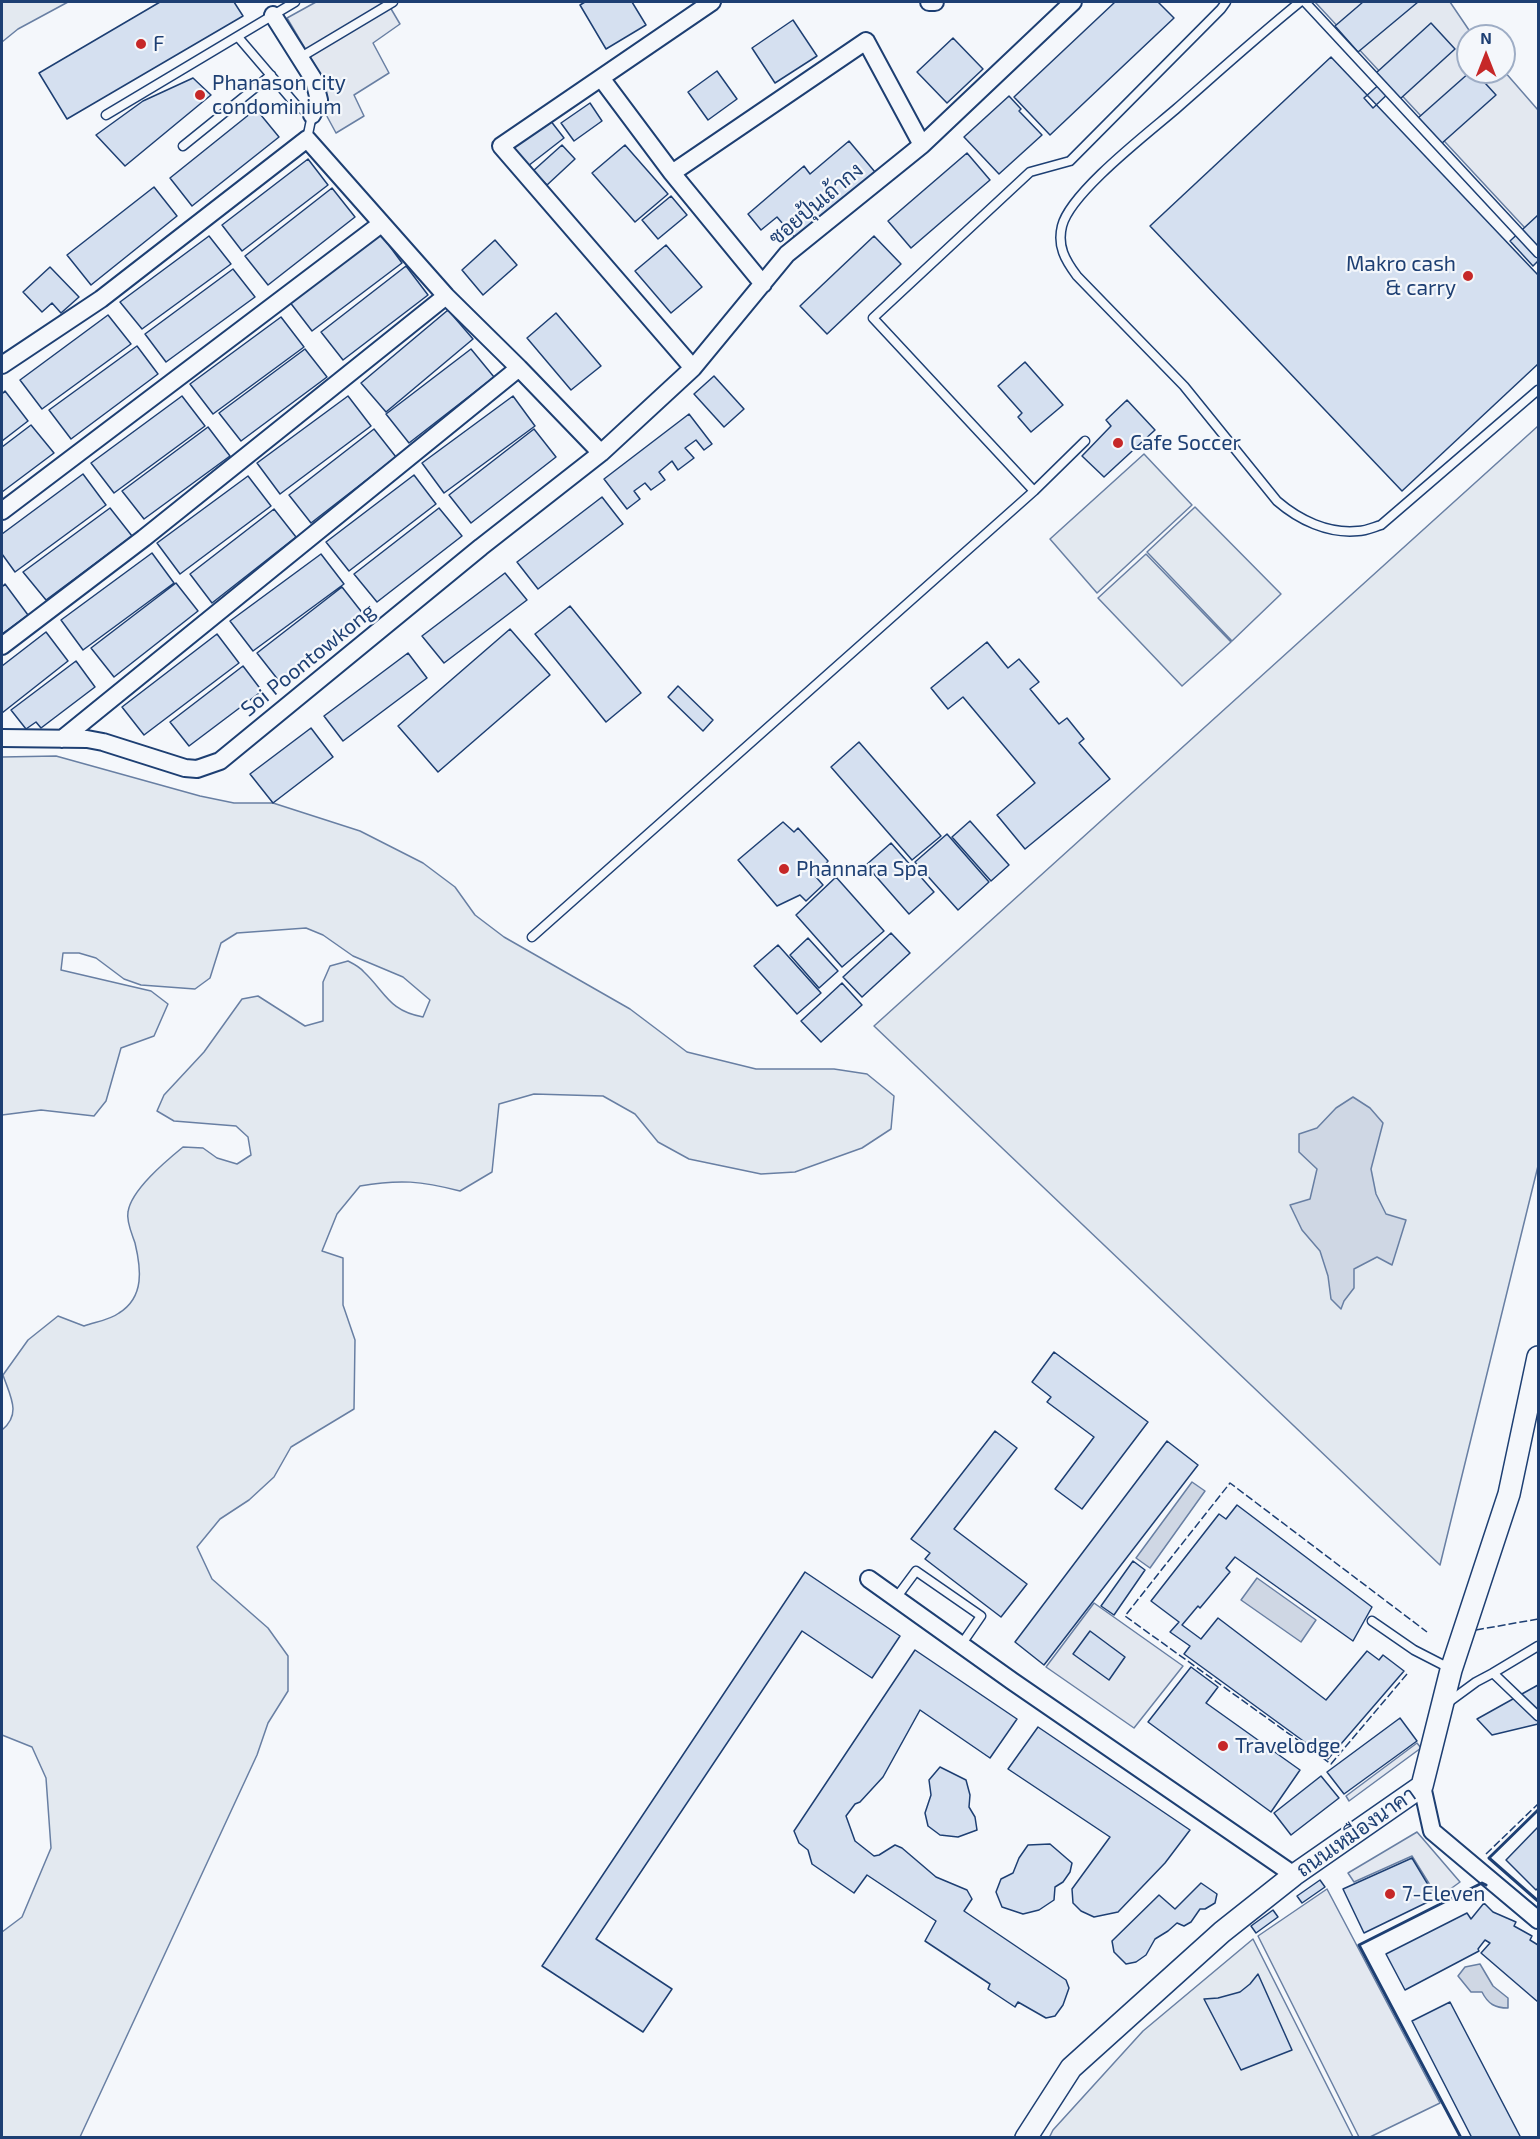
<!DOCTYPE html>
<html>
<head>
<meta charset="utf-8">
<style>
  body { margin:0 }
  #map { position:relative; width:1540px; height:2139px; overflow:hidden; background:#f4f7fb; font-family:"Exo 2",sans-serif }
  canvas { display:block }
  .frame { position:absolute; inset:0; border:3px solid #1d3f73; pointer-events:none }
  .north { position:absolute; left:1456px; top:24px; width:60px; height:60px; box-sizing:border-box; background:#f4f7fb; border:2px solid #9eadc5; border-radius:50%; rotate:0deg; font-size:16px; font-weight:700; line-height:24px; text-align:center; color:#1d3f73 }
  .north::after { content:''; display:block; margin:auto; width:21px; height:27px; background:#c62828; clip-path:polygon(50% 0,100% 100%,50% 72%,0 100%) }
</style>
</head>
<body>
<div id="map">
<canvas width="1540" height="2139"></canvas>
<div class="frame"></div>
<div class="north">N</div>
</div>
<script>
const c = document.querySelector('canvas').getContext('2d');
c.lineJoin = 'round';
function fillPath(path, color) { c.fillStyle = color; c.fill(path, 'evenodd'); }
function trace(path, color, width, dash) { c.strokeStyle = color; c.lineWidth = width; c.lineCap = dash ? 'butt' : 'round'; c.setLineDash(dash || []); c.stroke(path); }
function write(font, color, halo, rows, align = 'center') {
  c.font = font + ' "Exo 2",Sarabun,sans-serif'; c.lineWidth = 4.5; c.setLineDash([]); c.textBaseline = 'middle'; c.strokeStyle = halo; c.fillStyle = color; for (const [text, x, y, turn = 0] of rows) {
    c.save(); c.translate(x, y); c.rotate((+turn || 0) * Math.PI / 180); c.textAlign = isNaN(turn) ? turn : align; if (halo) c.strokeText(text, 0, 0); c.fillText(text, 0, 0); c.restore();
  }
}
const green = new Path2D(`
  M2,2H68L18,29L2,42Z
  M1538,426V1166L1440,1565L874,1026Z
  M1144,454L1192,505L1097,593L1050,539Z
  M1195,507L1281,594L1232,641L1147,552Z
  M1146,554L1231,642L1182,686L1098,598Z
  M56,756L200,796L234,803H273L360,831L423,863L455,887L475,915L504,937L630,1009L687,1052L756,1069H834L867,1074L894,1096L891,1129L862,1148L795,1172L761,1174L689,1159L658,1142L635,1114L603,1096L534,1094L499,1104L492,1172L460,1191C421,1181 400,1179 360,1186L337,1214L322,1251L343,1258V1305L355,1340L354,1409L291,1447L274,1477L249,1500L220,1519L197,1547L212,1579L268,1628L288,1656V1691L268,1723L257,1755L80,2137L2,2138V1932L22,1917L51,1848L46,1778L32,1747L2,1735V1430C22,1414 10,1396 3,1375L28,1340L58,1316L84,1326C95,1322 110,1320 119,1313C145,1297 141,1268 135,1243C132,1234 126,1221 128,1212C131,1190 166,1161 183,1147L203,1148L217,1158L237,1164L251,1155L248,1137L236,1126L174,1121L157,1111L164,1095L204,1052L242,999L258,996L305,1026L323,1021V982L330,966L348,961C354,964 360,967 364,972C386,993 389,1011 423,1017L430,1000L403,977L353,956L323,935L306,928L237,933L221,943L210,978L195,989L141,985L124,979L96,958L79,953H63L61,970L151,991L168,1004L154,1036L121,1048L106,1101L94,1116L41,1110L2,1115V757Z
  M1253,1939L1353,2137L1049,2138L1053,2130L1143,2031Z`);
const parking = new Path2D(`
  M316,2H387L400,24L373,43L389,73L354,95L364,116L336,133L323,109L316,67L287,18Z
  M1315,2H1450L1473,36H1468V72L1504,71L1538,110V242Z
  M1094,1603L1183,1666L1134,1728L1046,1667Z
  M1417,1743L1421,1748L1349,1801L1346,1796Z
  M1417,1832L1460,1882L1438,1898L1412,1856L1354,1882L1348,1873Z
  M1327,1889L1440,2103L1370,2137H1359L1258,1936Z`);
const water = new Path2D(`
  M1353,1097L1370,1108L1383,1123L1371,1169L1376,1194L1386,1214L1406,1220L1392,1265L1377,1257L1354,1269V1288L1344,1301L1341,1309L1331,1299L1328,1276L1320,1251L1302,1230L1290,1205L1310,1199L1317,1169L1299,1152V1134L1317,1128L1336,1108Z
  M1192,1482L1205,1491L1150,1568L1136,1558Z
  M1257,1578L1316,1620L1301,1642L1241,1600Z
  M1480,1964L1493,1986L1508,1998V2008C1495,2008 1488,2004 1482,1992H1471L1458,1976L1465,1967Z`);
const building = new Path2D(`
  M160,2H234L243,16L67,119L39,73Z
  M585,2H632L646,25L606,49L580,5Z
  M1115,2H1158L1174,18L1050,135L1014,97Z
  M1363,2H1418L1358,52L1335,26Z
  M793,20L817,56L775,83L752,48Z
  M1431,23L1455,49L1400,99L1392,90L1373,108L1364,98L1383,81L1376,73Z
  M953,38L983,69L947,103L917,72Z
  M1331,57L1538,275V364L1402,491L1150,226Z
  M717,71L737,99L708,120L688,92Z
  M1470,72H1475L1496,95L1441,144L1418,118Z
  M193,78L211,95L125,166L96,135L143,101Z
  M1009,96L1021,109L1019,111L1042,135L999,174L964,137Z
  M590,103L602,121L574,141L561,123Z
  M256,109L279,137L192,206L170,178Z
  M550,120L564,138L528,166L513,148Z
  M849,141L875,172L796,239L777,217L761,230L748,214L804,166L810,174Z
  M562,145L575,159L547,185L533,171Z
  M625,145L668,194L635,222L592,173Z
  M967,153L990,180L911,248L888,221Z
  M308,159L328,185L242,251L222,225Z
  M154,187L177,216L91,285L67,255Z
  M332,188L355,217L268,285L245,256Z
  M671,196L687,215L658,239L642,220Z
  M1538,215V261L1533,266L1510,241Z
  M380,233L402,263L312,331L289,301Z
  M209,236L231,264L142,329L120,302Z
  M874,236L901,264L827,334L800,306Z
  M495,240L517,265L483,295L462,270Z
  M666,245L702,287L671,313L635,271Z
  M406,266L428,295L343,360L321,332Z
  M50,267L79,297L61,313L52,303L42,312L23,292Z
  M233,269L255,297L166,362L145,334Z
  M448,310L473,339L386,412L361,383Z
  M556,313L601,366L571,390L527,338Z
  M108,315L131,344L42,409L20,380Z
  M281,317L304,347L213,414L190,384Z
  M137,346L158,374L71,439L49,410Z
  M305,349L327,377L241,441L219,413Z
  M471,349L494,377L409,443L386,414Z
  M1025,362L1063,405L1031,432L1018,417L1022,413L998,386Z
  M714,376L744,409L724,427L694,394Z
  M5,391L28,421L2,441V394Z
  M182,396L205,426L114,493L91,463Z
  M348,396L371,426L280,494L257,463Z
  M513,396L535,426L444,493L422,463Z
  M1127,400L1155,430L1104,477L1082,456L1111,426L1106,420Z
  M689,414L712,444L704,450L696,440L685,448L694,458L678,470L672,461L659,472L665,480L651,490L645,483L634,491L640,499L627,509L604,479Z
  M31,425L54,453L2,492V447Z
  M208,427L230,456L144,519L122,491Z
  M374,429L396,457L311,523L289,495Z
  M534,429L556,457L471,523L449,495Z
  M83,474L106,505L15,572L2,554V534Z
  M414,475L436,504L349,571L326,542Z
  M248,476L271,506L180,574L157,543Z
  M602,497L623,524L538,589L517,562Z
  M110,508L132,536L46,600L23,572Z
  M439,508L462,536L377,602L354,574Z
  M274,509L296,537L212,603L190,574Z
  M152,553L174,583L83,650L61,620Z
  M321,554L344,584L253,651L230,621Z
  M505,573L527,600L444,663L422,636Z
  M176,583L198,611L114,677L91,648Z
  M5,584L28,615L2,634V587Z
  M342,587L364,615L279,681L257,653Z
  M570,606L641,693L606,722L535,634Z
  M510,629L550,675L438,772L398,726Z
  M46,632L68,661L2,713V666Z
  M217,634L239,663L144,735L122,707Z
  M987,642L1008,668L1019,659L1039,682L1030,689L1059,724L1067,718L1084,739L1079,743L1110,779L1025,849L997,815L1035,783L963,697L948,709L931,688Z
  M408,653L427,678L343,741L324,716Z
  M76,661L95,687L41,728L36,722L26,729L11,710Z
  M243,666L262,691L189,746L170,722Z
  M678,686L713,720L703,731L668,697Z
  M311,728L333,757L273,803L250,774Z
  M859,742L941,836L912,860L831,767Z
  M970,821L1009,865L991,881L952,837Z
  M783,822L794,832L798,828L828,861L816,877L823,885L806,901L800,895L777,906L738,860Z
  M947,834L989,882L958,910L915,862Z
  M891,843L934,892L909,914L866,865Z
  M836,877L884,931L842,967L796,915Z
  M891,933L910,953L862,997L843,977Z
  M808,938L838,971L819,988L790,955Z
  M778,945L821,993L797,1014L754,966Z
  M842,983L862,1005L821,1042L801,1021Z
  M1054,1352L1148,1422L1082,1509L1055,1489L1094,1437L1047,1402L1051,1397L1032,1382Z
  M995,1431L1017,1448L954,1529L1027,1584L1001,1617L925,1559L930,1553L911,1539Z
  M1167,1441L1198,1465L1044,1665L1015,1642Z
  M1237,1505L1372,1607L1353,1641L1235,1557L1226,1568L1230,1572L1200,1608L1198,1606L1182,1625L1201,1639L1218,1618L1326,1700L1367,1651L1379,1660L1383,1655L1404,1671L1328,1759L1184,1654L1190,1646L1170,1632L1179,1622L1151,1601L1219,1514L1226,1519Z
  M1133,1561L1145,1570L1114,1615L1101,1606Z
  M805,1572L900,1636L872,1678L802,1631L596,1939L672,1989L643,2032L542,1966Z
  M1090,1631L1125,1657L1109,1680L1073,1654Z
  M915,1650L1017,1719L990,1758L920,1710L883,1777L860,1802L855,1804L846,1816L855,1841L874,1856L879,1855L895,1845L902,1848L936,1877L967,1890L972,1899L964,1911L1066,1980L1069,1988L1063,2005L1055,2016L1046,2018L1018,2002L1015,2007L988,1989L990,1984L925,1941L936,1921L867,1875L854,1893L812,1864L808,1850L799,1843L794,1831Z
  M1191,1667L1218,1687L1206,1703L1300,1770L1271,1812L1148,1722Z
  M1538,1685V1724L1492,1735L1477,1719Z
  M1400,1718L1417,1741L1344,1794L1327,1772Z
  M1038,1727L1190,1830L1165,1863L1118,1912L1094,1917L1081,1911L1073,1903L1072,1889L1110,1837L1008,1769Z
  M940,1767L966,1780L970,1795L969,1807L975,1817L977,1830L958,1837L940,1835L928,1826L925,1813L931,1795L929,1780Z
  M1321,1776L1339,1798L1291,1835L1274,1813Z
  M1538,1827V1888L1536,1890L1506,1860Z
  M1050,1844L1072,1863L1070,1872L1063,1882L1055,1887L1054,1900L1039,1910L1023,1914L1002,1907L996,1892L1001,1879L1013,1873L1019,1858L1028,1845Z
  M1412,1858L1436,1898L1364,1933L1343,1889Z
  M1320,1880L1325,1887L1302,1903L1297,1896Z
  M1201,1883L1217,1894L1215,1903L1205,1909H1200L1191,1922L1184,1926L1177,1923L1168,1931L1155,1939L1146,1955L1136,1962L1126,1964L1114,1952L1112,1941L1159,1895L1175,1909Z
  M1484,1903L1493,1912L1516,1922L1514,1926L1532,1936L1530,1940L1538,1945V2002L1481,1953L1490,1943L1485,1940L1478,1949L1479,1951L1405,1990L1386,1954L1467,1913L1471,1919Z
  M1273,1910L1278,1917L1256,1933L1251,1926Z
  M1258,1974L1292,2050L1241,2070L1204,1999L1218,1998L1240,1992L1250,1984Z
  M1450,2002L1521,2138H1472L1412,2021Z`);
const service = new Path2D(`
  M1300,2C1258,36 1217,73 1176,109C1148,133 1070,193 1062,226C1057,246 1065,260 1077,276L1184,386L1277,501C1299,520 1328,534 1358,531C1366,531 1374,527 1381,525L1538,390
  M1305,2L1538,253
  M238,37L297,106L312,115L307,139
  M301,57L393,2
  M106,115L295,2
  M183,146L271,75
  M1034,491L873,318L1030,172L1070,161L1221,9L1226,2
  M532,937L1034,491L1085,441
  M896,1598L916,1571L981,1616L961,1645
  M1372,1621L1414,1650L1451,1669
  M1493,1673L1538,1646
  M1446,1704L1476,1682L1493,1673L1538,1716`);
const minor = new Path2D(`
  M929,2H935
  M273,15L314,80L319,100L312,115
  M601,78L672,173L763,284
  M672,173L866,41L922,145
  M2,365L101,299L307,139L446,296L519,368L601,453
  M693,368L501,146L712,2
  M2,511L381,224
  M2,646L144,538L446,296
  M2,738L87,739L103,742L185,768L197,769L220,761L481,547L601,453L693,368L787,254L922,145L1073,2
  M62,739L519,368
  M869,1579L1012,1681L1294,1875
  M1422,1786L1432,1831L1538,1920`);
const tertiary = new Path2D(`
  M1026,2138L1071,2068L1222,1932L1294,1875L1422,1786L1451,1670L1509,1494L1538,1357`);
const fence = new Path2D(`
  M1476,1630L1538,1619
  M1407,1674L1331,1764L1125,1616L1230,1483L1427,1632
  M1486,1854L1538,1804`);
const wall = new Path2D(`
  M1538,1810L1489,1858L1538,1901
  M1461,2138L1359,1945L1482,1883L1486,1885`);
const markers = [
  [141,44,6,"#c62828"],
  [200,95,6,"#c62828"],
  [1468,276,6,"#c62828"],
  [1118,443,6,"#c62828"],
  [784,869,6,"#c62828"],
  [1223,1746,6,"#c62828"],
  [1390,1894,6,"#c62828"]
];
const poiNames = [
  ["F",153,44],
  ["Phanason city",212,83],
  ["condominium",212,107],
  ["Makro cash",1456,264,"right"],
  ["& carry",1456,288,"right"],
  ["Cafe Soccer",1130,443],
  ["Phannara Spa",796,869],
  ["Travelodge",1235,1746],
  ["7-Eleven",1402,1894]
];
const streetNames = [
  ["ซอยปุ้นเถ้ากง",816,204,-40],
  ["Soi Poontowkong",308,660,-39],
  ["ถนนเหมืองนาคา",1356,1832,-35]
];
fillPath(green, '#e3e9f0');
trace(green, '#687fa3', 1.5);
fillPath(parking, '#e3e8f0');
trace(parking, '#687fa3', 1.5);
fillPath(water, '#cfd7e4');
trace(water, '#687fa3', 1.5);
fillPath(building, '#d5e0f0');
trace(building, '#1d3f73', 1.5);
trace(service, '#1d3f73', 11);
trace(minor, '#1d3f73', 20);
trace(tertiary, '#1d3f73', 24);
trace(service, '#f4f7fb', 8);
trace(minor, '#f4f7fb', 16);
trace(tertiary, '#f4f7fb', 21);
trace(fence, '#1d3f73', 1.5, [8, 3]);
trace(wall, '#1d3f73', 3);
for (const [x, y, r, color] of markers) { const dot = new Path2D(); dot.arc(x, y, r, 0, 2 * Math.PI); c.fillStyle = color; c.fill(dot); trace(dot, '#f4f7fb', 2); }
write('21px', '#1d3f73', '#f4f7fb', poiNames, 'left');
write('21px', '#1d3f73', '#f4f7fb', streetNames);
</script>
</body>
</html>
